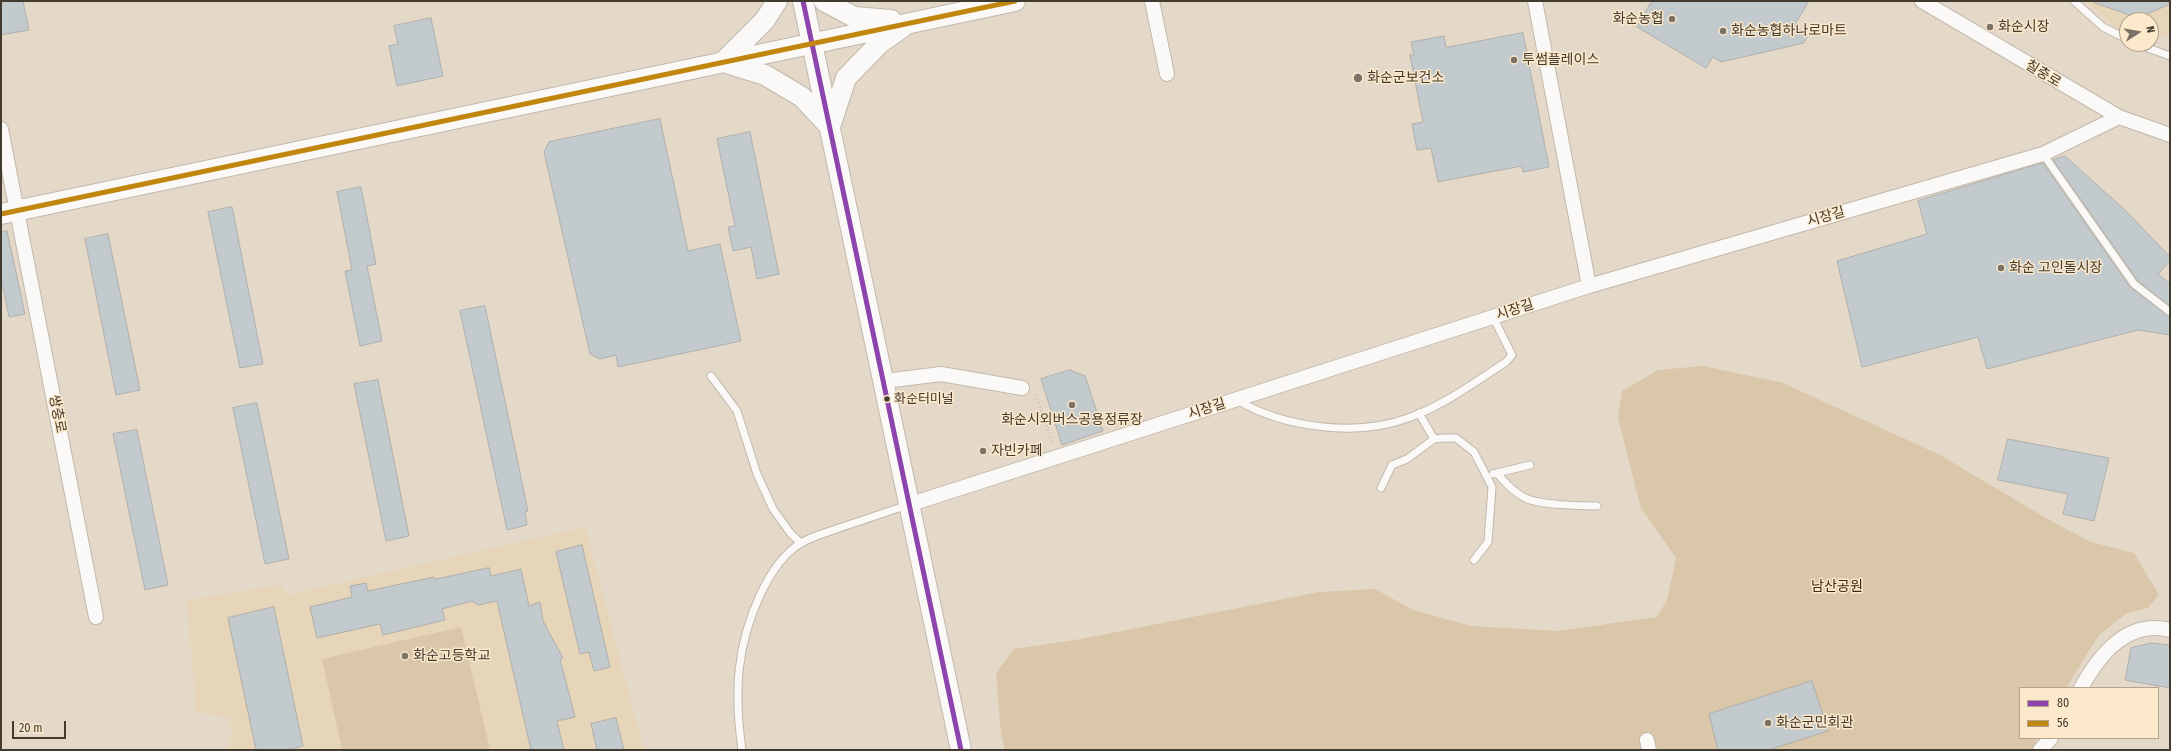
<!DOCTYPE html>
<html>
<head>
<meta charset="utf-8">
<style>
  body { margin:0 }
  #map { position:relative; width:2171px; height:751px; overflow:hidden; background:#e4d9c9; font-family:"Fira Sans Condensed",sans-serif }
  canvas { display:block }
  .frame { position:absolute; inset:0; border:2px solid #423b2f; pointer-events:none }
  .legend { position:absolute; left:2019px; top:687px; width:140px; height:52px; box-sizing:border-box; background:#fce8cb; border:1px solid #b2a38d; margin:0; padding:5px 7px; list-style:none; font-size:12px; color:#423b2f }
  .legend li { display:flex; align-items:center; gap:8px; height:20px }
  .legend b { width:20px; border:1px solid #b2a38d }
  .north { position:absolute; left:2119px; top:12px; width:40px; height:40px; box-sizing:border-box; background:#fce8cb; border:1px solid #b2a38d; border-radius:50%; rotate:78deg; font-size:11px; font-weight:700; line-height:16px; text-align:center; color:#423b2f }
  .north::after { content:''; display:block; margin:auto; width:14px; height:18px; background:#7b7265; clip-path:polygon(50% 0,100% 100%,50% 72%,0 100%) }
  .scale { position:absolute; left:12px; top:721px; width:54px; height:18px; box-sizing:border-box; border:2px solid #423b2f; border-top:0; padding-left:5px; font-size:12px; line-height:14px; white-space:nowrap; color:#423b2f; -webkit-text-stroke:3px #fce8cb; paint-order:stroke }
</style>
</head>
<body>
<div id="map">
<canvas width="2171" height="751"></canvas>
<div class="frame"></div>
<ul class="legend">
<li><b style="height:5px;background:#8e44ad"></b>80</li>
<li><b style="height:5px;background:#c1860e"></b>56</li>
</ul>
<div class="north">N</div>
<div class="scale">20 m</div>
</div>
<script>
const c = document.querySelector('canvas').getContext('2d');
c.lineJoin = 'round';
function fillPath(path, color) { c.fillStyle = color; c.fill(path, 'evenodd'); }
function trace(path, color, width, dash) { c.strokeStyle = color; c.lineWidth = width; c.lineCap = dash ? 'butt' : 'round'; c.setLineDash(dash || []); c.stroke(path); }
function write(font, color, halo, rows, align = 'center') {
  c.font = font + ' "Fira Sans Condensed","Noto Sans KR",sans-serif'; c.lineWidth = 3; c.setLineDash([]); c.textBaseline = 'middle'; c.strokeStyle = halo; c.fillStyle = color; for (const [text, x, y, turn = 0] of rows) {
    c.save(); c.translate(x, y); c.rotate((+turn || 0) * Math.PI / 180); c.textAlign = isNaN(turn) ? turn : align; if (halo) c.strokeText(text, 0, 0); c.fillText(text, 0, 0); c.restore();
  }
}
const built = new Path2D(`
  M2086,1H2170V33L2156,39L2151,38V20H2127V32L2119,31Z
  M585,527L644,750H228L232,733L229,717L196,712L187,600L280,585L287,595Z`);
const green = new Path2D(`
  M1703,366L1783,383L1940,455L2051,521L2091,542L2134,553L2159,595L2148,608L2127,613L2099,635L2066,688H2020V738H2036L2035,750H1005L1001,734L996,673L1014,649L1081,639L1319,592L1375,589L1413,610L1471,626L1558,631L1657,617L1667,600L1676,558L1641,508L1618,418L1622,391L1658,370Z
  M461,627L490,750H342L322,659Z`);
const building = new Path2D(`
  M1,1H23L29,30L1,35Z
  M1652,1H1809L1794,26L1808,35L1804,43L1721,62L1713,57L1706,68L1637,27Z
  M2096,1H2170V4L2138,18L2095,3Z
  M431,18L443,76L397,86L389,46L398,44L394,26Z
  M1523,33L1549,167L1523,172L1522,166L1438,182L1431,148L1417,150L1412,124L1423,122L1410,55H1414L1411,42L1444,36L1446,47Z
  M660,119L688,251L720,244L741,341L618,367L616,355L600,359L590,354L544,152L549,142Z
  M750,132L779,274L757,279L751,247L733,251L728,227L735,226L717,139Z
  M2065,156L2126,211L2170,257V261L2158,274L2170,284V306L2138,281L2053,160Z
  M2043,163L2130,287L2170,317V335L2138,330L1987,369L1978,337L1862,367L1837,261L1927,234L1918,201Z
  M361,187L376,264L367,266L382,341L360,346L345,271L352,270L337,192Z
  M232,207L263,364L240,368L208,212Z
  M7,231L25,314L9,317L3,287H1V232Z
  M108,234L140,390L116,395L85,239Z
  M485,306L528,511L525,512L527,525L507,530L460,311Z
  M1070,370L1085,376L1103,431L1062,445L1041,379Z
  M378,380L409,536L386,541L354,384Z
  M257,403L289,559L265,564L233,408Z
  M137,430L168,585L145,590L113,434Z
  M2008,439L2109,458L2094,521L2063,514L2068,494L1998,480Z
  M582,545L610,667L594,671L589,652L580,654L556,552Z
  M489,568L491,576L521,569L529,606L540,602L543,621L563,658L560,659L575,717L557,721L564,750H531L497,601L478,605L472,601L442,609L445,620L383,635L380,624L317,638L310,607L352,597L350,586L366,583L368,591L434,577L435,579Z
  M274,607L303,746L286,750H256L228,618Z
  M2152,643L2170,645V688L2125,680L2131,648Z
  M1812,681L1828,731L1768,750H1718L1709,714Z
  M616,718L624,750H597L591,724Z`);
const path = new Path2D(`
  M1036,395L1052,443`);
const lane = new Path2D(`
  M2074,1L2103,27L2127,39
  M2137,44L2170,56
  M2043,154L2134,284L2170,312
  M711,376L737,411L757,474L773,509L791,534L801,543
  M1237,400C1284,428 1357,437 1408,418C1443,406 1475,382 1506,362L1512,355L1493,317
  M1419,413L1434,439
  M1497,473C1505,483 1514,492 1525,498C1540,505 1581,506 1597,506
  M1493,474L1530,465
  M1381,488L1392,465L1407,459L1434,439L1444,438H1456L1474,452L1492,487L1488,542L1474,560
  M742,750C734,693 736,646 761,593C770,575 779,560 795,547C808,537 826,533 842,527C864,520 886,512 908,505`);
const street = new Path2D(`
  M1152,1L1167,74
  M1535,1L1589,286
  M1922,1L2119,117L2170,135
  M1,129L96,617
  M885,381L941,374L1022,388
  M911,504L1589,286L2043,154L2119,117
  M2081,688C2099,655 2127,619 2170,630
  M1647,740L1649,750
  M2040,750L2051,738`);
const secondary = new Path2D(`
  M777,1L765,20L723,62L765,75L802,97L830,127L846,78L880,43L903,27
  M803,1L961,750
  M824,1L854,17L891,20
  M1,214L1015,1`);
const bus1 = new Path2D(`
  M803,1L961,750`);
const bus2 = new Path2D(`
  M1,214L1015,1`);
const markers = [
  [1672,19,4,"#7b7265"],
  [1990,27,4,"#7b7265"],
  [1723,31,4,"#7b7265"],
  [1514,60,4,"#7b7265"],
  [1358,78,5,"#7b7265"],
  [2001,268,4,"#7b7265"],
  [887,399,3.5,"#423b2f"],
  [1072,405,4,"#7b7265"],
  [983,451,4,"#7b7265"],
  [405,656,4,"#7b7265"],
  [1768,723,4,"#7b7265"]
];
const busNames = [
  ["화순터미널",894,399]
];
const poiNames = [
  ["화순농협",1664,19,"right"],
  ["화순시장",1998,27],
  ["화순농협하나로마트",1731,31],
  ["투썸플레이스",1522,60],
  ["화순군보건소",1367,78],
  ["화순 고인돌시장",2009,268],
  ["화순시외버스공용정류장",1072,420,"center"],
  ["자빈카페",991,451],
  ["화순고등학교",413,656],
  ["화순군민회관",1776,723]
];
const streetNames = [
  ["칠충로",2043,74,31],
  ["시장길",1826,217,-16],
  ["시장길",1515,310,-18],
  ["시장길",1207,409,-18],
  ["쌍충로",57,414,79]
];
const parkNames = [
  ["남산공원",1837,587]
];
fillPath(built, '#e7d5ba');
fillPath(green, '#dac6a8');
fillPath(building, '#c2cacd');
trace(building, '#afafab', 1);
trace(lane, '#c1b8ac', 9);
trace(street, '#c1b8ac', 16);
trace(secondary, '#c1b8ac', 22);
trace(path, '#c4bfb9', 2.5, [1, 3]);
trace(lane, '#fbf9f7', 7);
trace(street, '#fbf9f7', 14);
trace(secondary, '#fbf9f7', 20);
trace(bus1, '#8e44ad', 5);
trace(bus2, '#c1860e', 5);
for (const [x, y, r, color] of markers) { const dot = new Path2D(); dot.arc(x, y, r, 0, 2 * Math.PI); c.fillStyle = color; c.fill(dot); trace(dot, '#fce8cb', 1.5); }
write('13px', '#423b2f', '#fce8cb', busNames, 'left');
write('14px', '#423b2f', '#fce8cb', poiNames, 'left');
write('14px', '#423b2f', '#fce8cb', streetNames);
write('14px', '#3b2909', '#fce8cb', parkNames);
</script>
</body>
</html>
